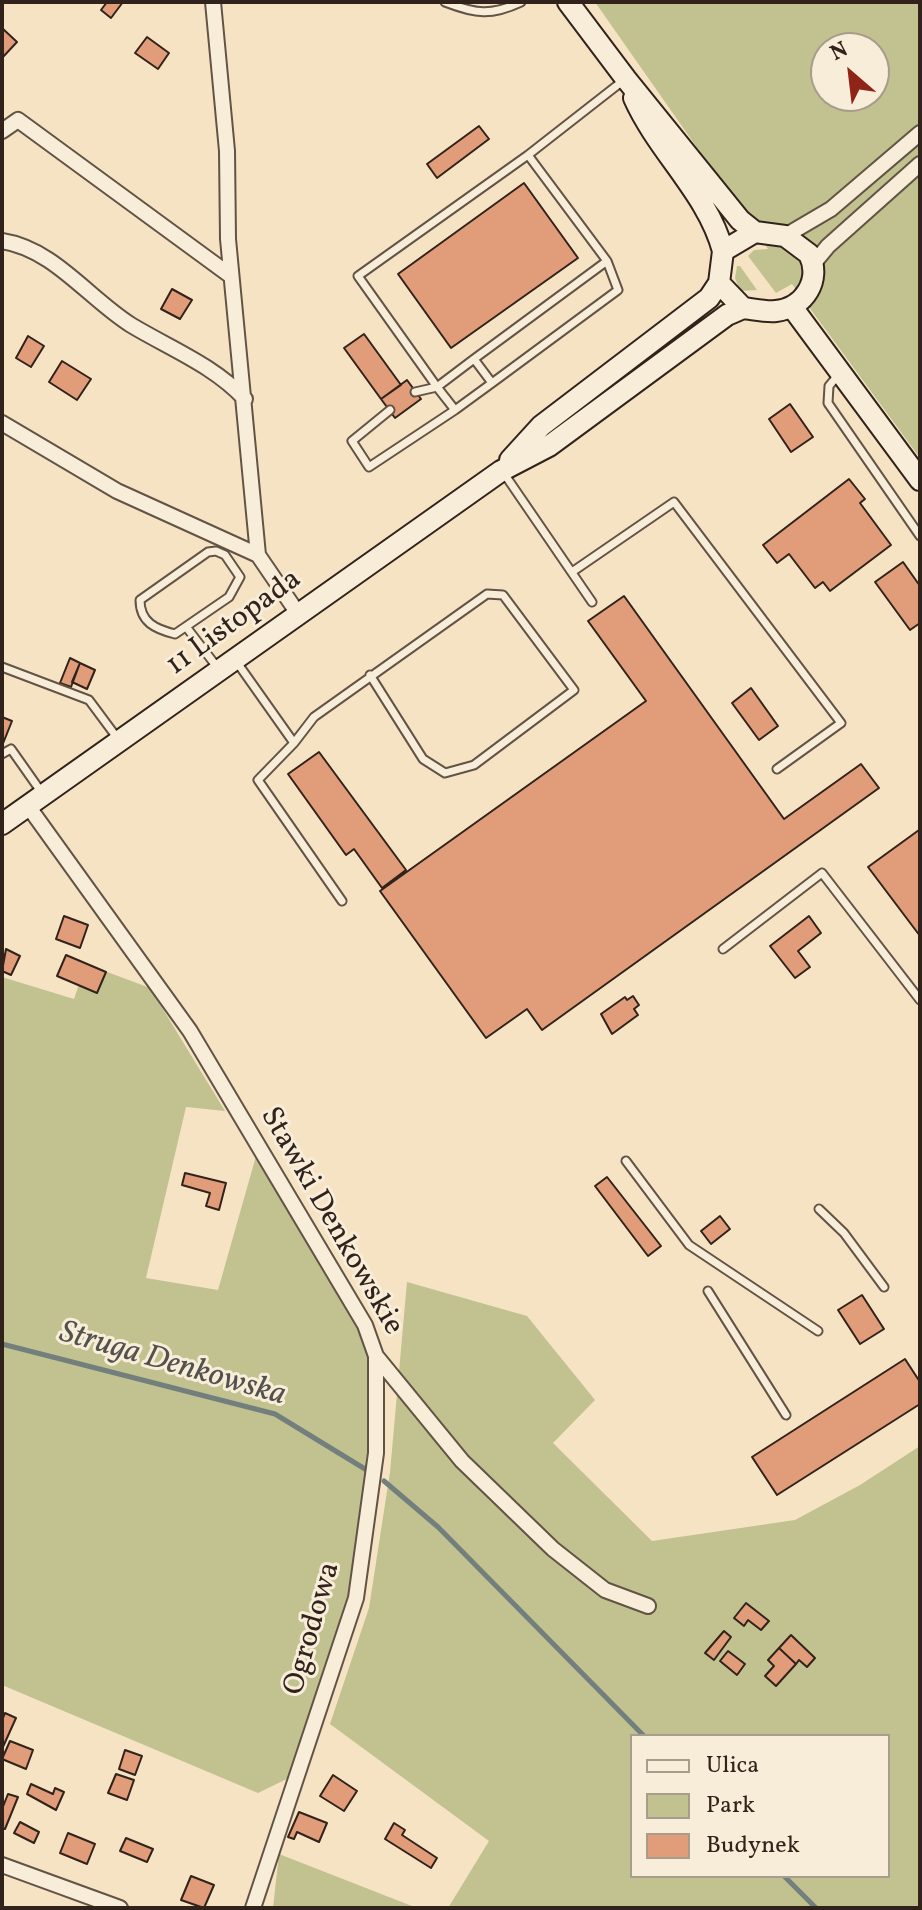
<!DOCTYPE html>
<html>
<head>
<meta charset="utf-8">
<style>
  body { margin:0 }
  #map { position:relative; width:922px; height:1910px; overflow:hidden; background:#f5e3c4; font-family:Vollkorn,serif }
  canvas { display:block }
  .frame { position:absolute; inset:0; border:4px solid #31231b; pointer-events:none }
  .legend { position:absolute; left:630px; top:1734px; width:260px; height:144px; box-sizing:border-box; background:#f8edd9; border:2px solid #a89c8d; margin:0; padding:10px 14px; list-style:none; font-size:24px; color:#31231b }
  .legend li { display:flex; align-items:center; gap:16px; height:40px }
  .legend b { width:40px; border:2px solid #a89c8d }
  .north { position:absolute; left:810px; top:32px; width:80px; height:80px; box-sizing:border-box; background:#f8edd9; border:2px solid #a89c8d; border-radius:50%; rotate:332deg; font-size:22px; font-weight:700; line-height:32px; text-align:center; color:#31231b }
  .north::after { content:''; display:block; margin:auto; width:28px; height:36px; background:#8f2418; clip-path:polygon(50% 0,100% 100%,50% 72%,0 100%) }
</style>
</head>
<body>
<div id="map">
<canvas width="922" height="1910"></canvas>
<div class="frame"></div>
<ul class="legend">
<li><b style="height:10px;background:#f8edd9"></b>Ulica</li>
<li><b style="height:22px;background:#c1c290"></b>Park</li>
<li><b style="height:22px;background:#e19c7a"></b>Budynek</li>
</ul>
<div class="north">N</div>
</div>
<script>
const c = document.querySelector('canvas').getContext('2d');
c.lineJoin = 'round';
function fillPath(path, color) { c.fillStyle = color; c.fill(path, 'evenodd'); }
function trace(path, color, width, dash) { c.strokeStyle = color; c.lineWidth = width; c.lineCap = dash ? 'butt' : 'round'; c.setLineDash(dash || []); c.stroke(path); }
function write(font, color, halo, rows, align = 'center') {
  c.font = font + ' Vollkorn,serif'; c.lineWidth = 6; c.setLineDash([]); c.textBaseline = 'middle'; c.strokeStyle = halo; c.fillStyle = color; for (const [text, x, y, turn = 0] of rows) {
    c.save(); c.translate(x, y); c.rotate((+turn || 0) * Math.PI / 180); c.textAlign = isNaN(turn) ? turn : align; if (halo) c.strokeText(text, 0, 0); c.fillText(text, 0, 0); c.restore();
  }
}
const green = new Path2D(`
  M595,2H920V458L792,284L776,293L748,256L754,250L768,249ZM826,48H874V96H826Z
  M737,266H740L757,290L740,291L735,278Z
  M86,964L150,988L225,1111L186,1107L146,1278L218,1290L258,1149L376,1356V1454L356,1598L299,1773L258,1793L2,1685V977L74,999Z
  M407,1282L527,1316L595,1400L553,1443L652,1541L795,1520L860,1485L920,1446V1908H448L489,1841L330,1724L369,1608L390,1472ZM632,1736H888V1876H632Z
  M279,1854L417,1908H273Z`);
const stream = new Path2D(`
  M2,1344L275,1414L365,1469
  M384,1481L438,1527L644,1736
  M784,1876L816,1908`);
const building = new Path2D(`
  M107,2H123L111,18L101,10Z
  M2,28L17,42L2,58Z
  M147,37L169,53L158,69L135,53Z
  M479,126L489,139L437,178L427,164Z
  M524,183L578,258L451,348L398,274Z
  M172,289L192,300L180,319L161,309Z
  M364,334L401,385L381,399L344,348Z
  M28,336L44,346L31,367L16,358Z
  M62,361L91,379L77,400L49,382Z
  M407,380L421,399L395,418L381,399Z
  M790,404L813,437L791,452L769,419Z
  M849,479L865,499L860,503L891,545L830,591L823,582L815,588L789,554L777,563L763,545Z
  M903,562L920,586V623L910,630L875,582Z
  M624,596L784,819L861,764L879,788L542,1030L527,1009L486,1038L380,891L646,701L588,621Z
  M70,658L80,663L71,687L60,683Z
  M80,663L95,670L87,689L72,682Z
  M751,688L778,726L759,740L732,703Z
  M2,717L12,721L2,746Z
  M319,752L406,870L382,888L354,849L346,855L288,774Z
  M919,830L920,832V936L868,867Z
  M64,916L88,925L80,948L56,939Z
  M809,916L821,933L798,951L810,967L795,978L770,946Z
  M6,949L20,956L11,975L2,971Z
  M66,955L106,972L97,993L57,976Z
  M633,996L639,1005L634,1009L638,1015L612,1034L601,1014L625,997L627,1000Z
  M185,1173L226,1183L219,1210L206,1206L210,1193L182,1185Z
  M607,1177L661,1246L648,1256L595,1186Z
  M720,1216L730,1229L711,1244L701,1231Z
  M862,1295L884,1329L860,1344L838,1310Z
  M905,1359L920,1382V1404L777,1495L752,1457Z
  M746,1603L769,1621L761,1630L748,1620L744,1626L734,1618Z
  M724,1631L731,1637L714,1660L705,1653Z
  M791,1635L815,1658L807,1667L799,1660L796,1664L779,1648Z
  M779,1648L796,1664L776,1686L765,1676L774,1666L768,1660Z
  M728,1651L745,1664L737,1675L720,1661Z
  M5,1713L16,1718L2,1749V1720Z
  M10,1741L33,1750L26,1769L2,1759Z
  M125,1750L142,1756L135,1775L119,1769Z
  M116,1774L134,1780L127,1800L108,1793Z
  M333,1775L357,1791L344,1811L320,1796Z
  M31,1784L53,1794L55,1788L64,1792L56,1810L27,1794Z
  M8,1794L18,1797L5,1829L2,1828V1809Z
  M299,1812L327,1823L319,1842L297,1832L294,1839L288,1837Z
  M20,1822L39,1832L34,1843L14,1833Z
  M394,1823L405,1830L402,1835L437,1858L431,1868L385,1839Z
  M68,1833L95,1844L87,1864L60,1853Z
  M126,1838L153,1849L147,1862L120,1851Z
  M191,1876L214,1885L204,1908L181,1900Z`);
const lane = new Path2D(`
  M445,2C476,14 491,16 521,2
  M528,155L624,80
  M474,359L437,387L358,276L528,155L607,261L618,290L492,383L474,359L607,261
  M839,374L829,386L828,403L920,536
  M415,392L437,387L455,410L492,383
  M390,410L352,441L369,467L455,410
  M503,472L592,602
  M216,551L225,555L240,577L229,597L175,634C155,629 140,622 140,600L208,552Z
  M572,572L674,502L841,723L777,769
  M187,628L217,667
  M236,661L294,743L258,780L342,901
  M2,667L89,700L118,739
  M294,743L314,717L487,594L503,595L574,690L474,765L445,773L423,759L370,675
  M2,754L11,749L42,793
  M723,949L822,873L920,1000
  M626,1161L689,1245L818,1331
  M819,1209L844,1233L884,1287
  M708,1291L786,1415`);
const street = new Path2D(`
  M213,2L227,151L228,239L258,555
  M2,131L18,120L231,276
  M785,236L831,209L920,133
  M2,241C54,249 88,298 131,325C171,349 213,365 245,399
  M814,263L828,246L920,164
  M2,423L117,491L258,555L299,615
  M28,806L190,1031L365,1325L376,1356L462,1461L553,1549L605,1590L648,1606
  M2,1865L120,1908
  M253,1908L356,1598L376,1453V1356`);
const secondary = new Path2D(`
  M568,2L626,79L740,220L755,232
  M634,98C658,152 708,194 723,251
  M755,232L785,236L809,254C822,280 804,308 776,311C765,312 753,309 743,308L719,283L723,251Z
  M792,307L920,480
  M510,460L541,426L709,298L719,283
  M2,824L501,471L549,446L727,315L743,308`);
const streetNames = [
  ["11 Listopada",235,624,-36],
  ["Stawki Denkowskie",330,1222,60],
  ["Ogrodowa",314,1629,-74]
];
const waterNames = [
  ["Struga Denkowska",172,1366,16]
];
fillPath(green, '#c1c290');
trace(stream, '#737f7c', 5);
fillPath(building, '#e19c7a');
trace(building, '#31231b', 2);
trace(lane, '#625345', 11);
trace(street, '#625345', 18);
trace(secondary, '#31231b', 24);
trace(lane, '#f8edd9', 7);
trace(street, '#f8edd9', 14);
trace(secondary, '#f8edd9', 20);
write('30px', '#31231b', '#f8edd9', streetNames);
write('italic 32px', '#52514c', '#f8edd9', waterNames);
</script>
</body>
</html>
